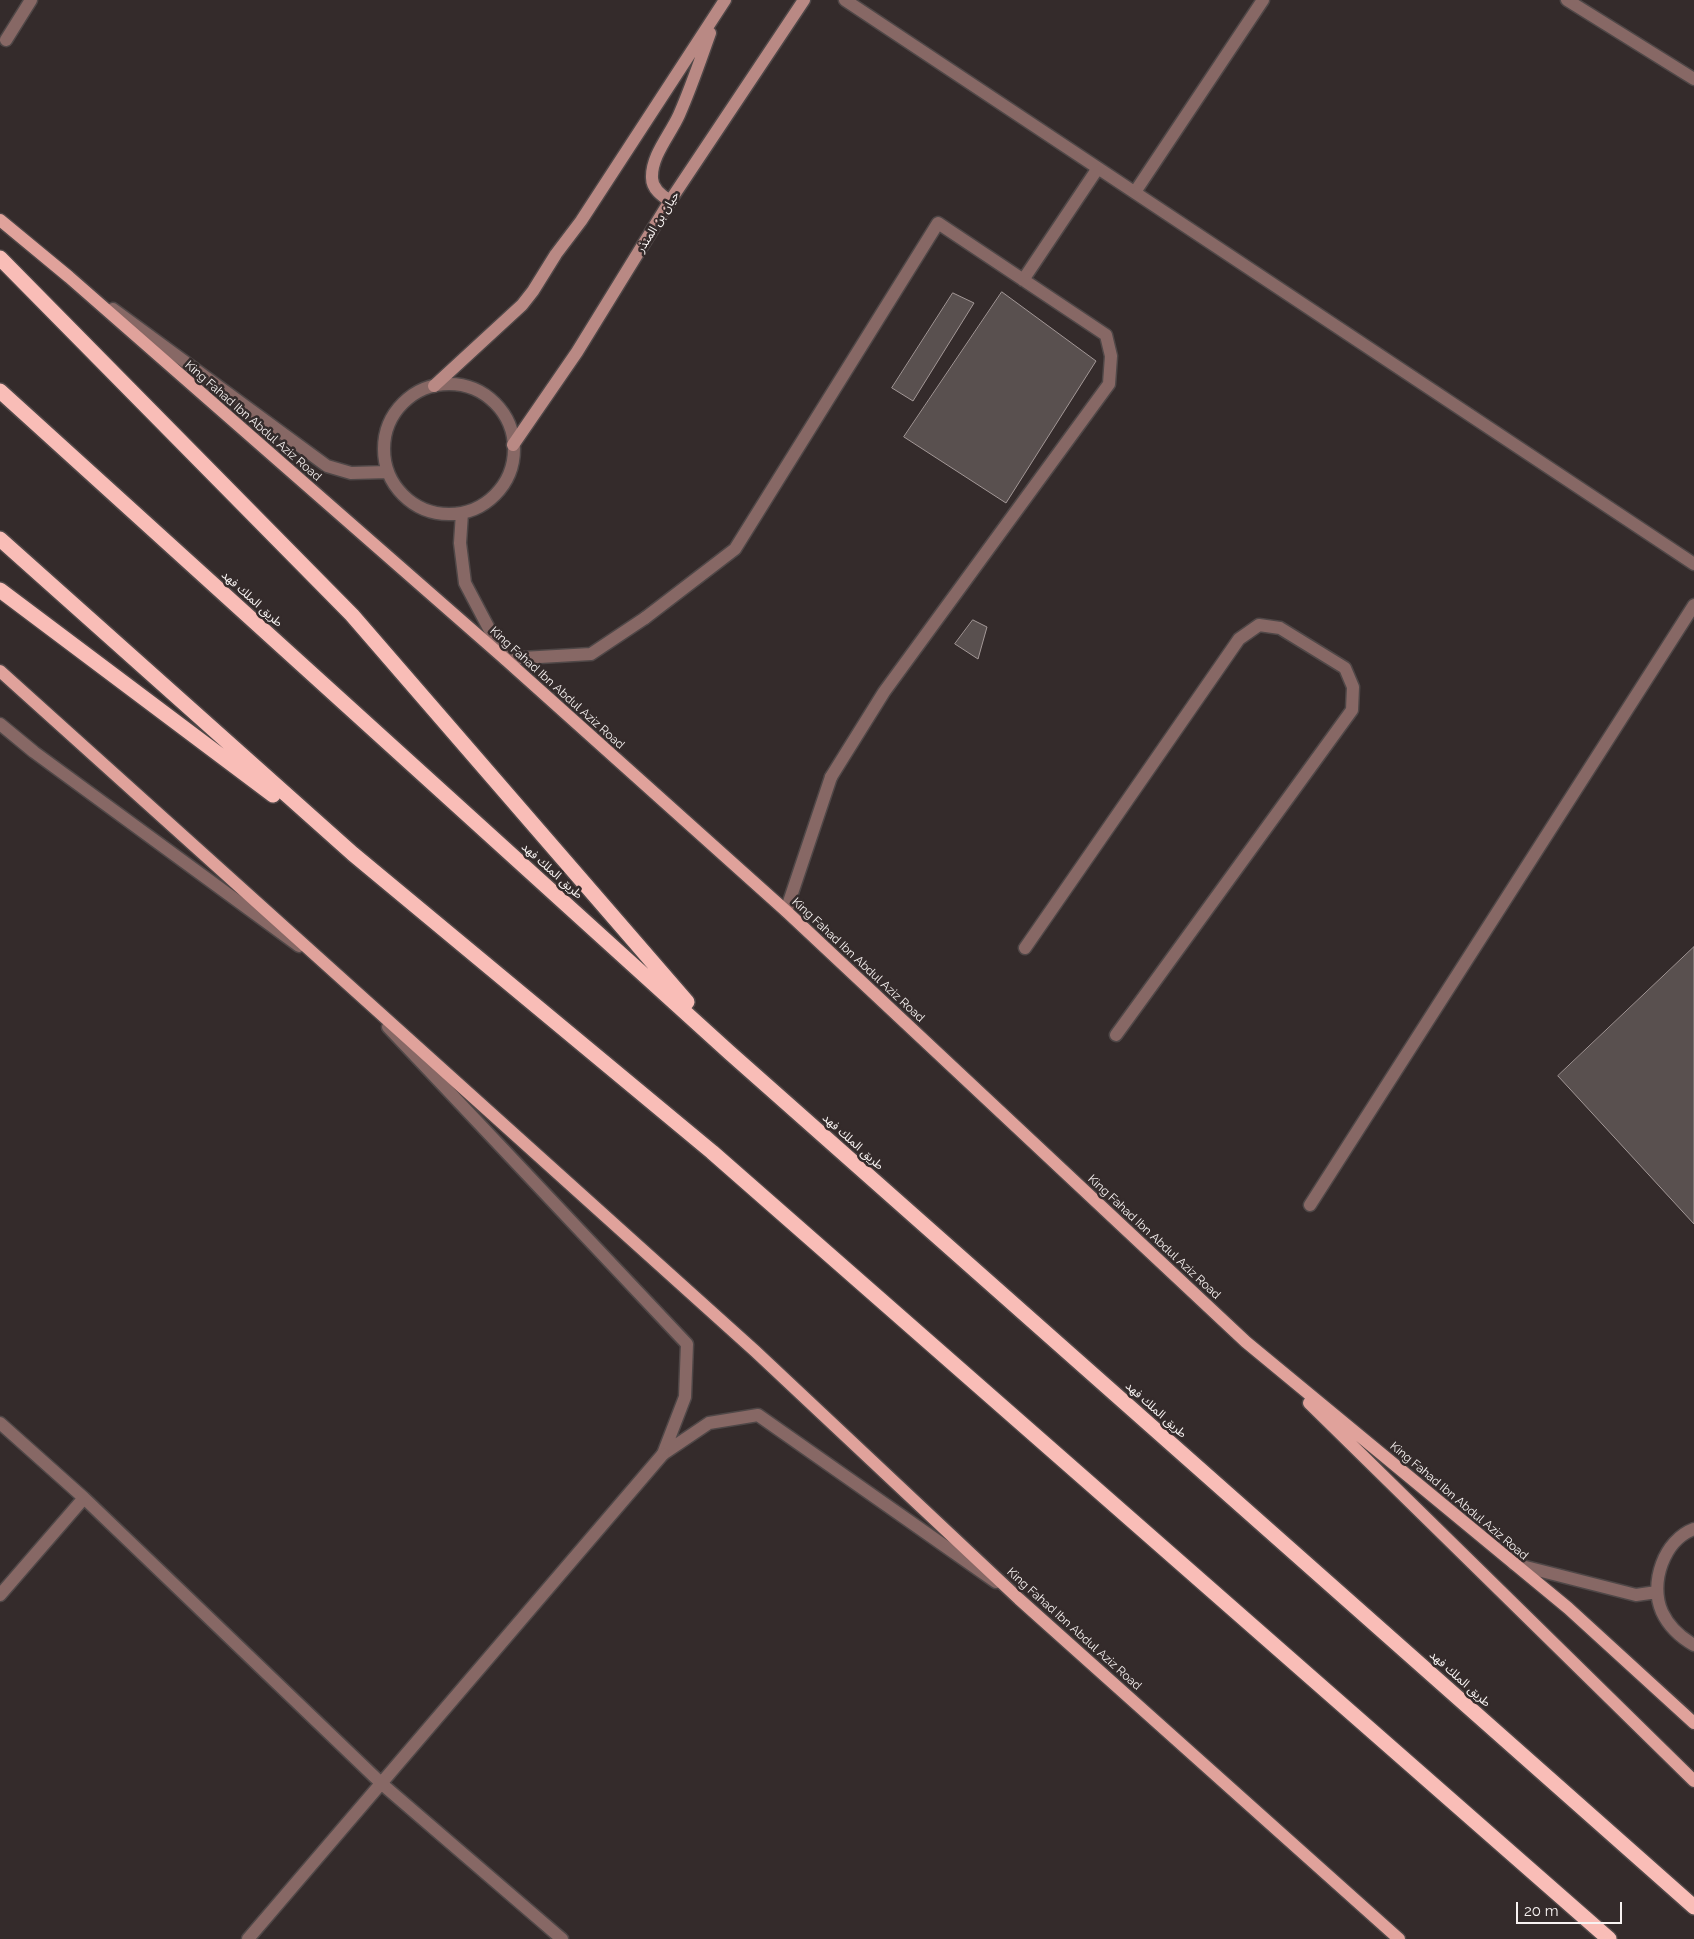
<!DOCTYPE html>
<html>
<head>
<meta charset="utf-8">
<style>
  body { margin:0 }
  #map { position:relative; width:1694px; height:1939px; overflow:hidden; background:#342b2b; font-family:Raleway,sans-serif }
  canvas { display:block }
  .scale { position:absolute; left:1516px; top:1902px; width:106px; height:22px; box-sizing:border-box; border:2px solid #f8f3f2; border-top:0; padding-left:6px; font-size:15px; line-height:18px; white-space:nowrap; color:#f8f3f2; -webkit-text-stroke:4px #342b2b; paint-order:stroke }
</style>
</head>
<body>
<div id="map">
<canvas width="1694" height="1939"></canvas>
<div class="scale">20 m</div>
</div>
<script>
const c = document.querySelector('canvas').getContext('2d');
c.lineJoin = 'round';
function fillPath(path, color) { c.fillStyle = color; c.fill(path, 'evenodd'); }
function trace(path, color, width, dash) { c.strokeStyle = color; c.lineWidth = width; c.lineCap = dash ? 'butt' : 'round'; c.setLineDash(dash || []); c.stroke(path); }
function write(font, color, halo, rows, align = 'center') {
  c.font = font + ' Raleway,"Noto Sans Arabic",sans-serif'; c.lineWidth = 5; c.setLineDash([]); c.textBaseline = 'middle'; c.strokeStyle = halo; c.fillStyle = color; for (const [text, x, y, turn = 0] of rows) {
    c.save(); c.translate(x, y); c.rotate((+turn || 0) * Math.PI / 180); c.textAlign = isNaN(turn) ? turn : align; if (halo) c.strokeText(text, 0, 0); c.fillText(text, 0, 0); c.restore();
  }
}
const building = new Path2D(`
  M1002,292L1096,361L1006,503L904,437Z
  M953,293L974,303L913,401L892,388Z
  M973,620L987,627L978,659L955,644Z
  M1694,947V1224L1558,1076Z`);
const lane = new Path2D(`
  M113,309L327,466L351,473L388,472
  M384 449a65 65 0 1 1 130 0a65 65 0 1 1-130 0Z
  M462,513L460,543L465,583L505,659L591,654L645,618
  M0,724L34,752L299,946
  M786,911L831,777
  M1025,948L1239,639L1259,625L1280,628L1345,668L1353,687L1352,710L1116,1035
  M388,1027L687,1344L685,1397L663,1454L709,1423L758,1415L996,1582
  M1694,1529C1664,1540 1649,1583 1662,1612C1669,1627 1680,1637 1694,1645
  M1514,1564L1636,1595L1657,1592`);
const street = new Path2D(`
  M845,0L1694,564
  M1567,0L1694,79
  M6,40L31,0
  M1135,192L1263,0
  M1023,280L1098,168
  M645,618L735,549L938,223L1106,335L1111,356L1109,384L884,692L831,777
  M1310,1205L1694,605
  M0,1423L84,1498L382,1784L562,1939
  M0,1595L84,1498
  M248,1939L663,1454`);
const secondary = new Path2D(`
  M670,201C662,196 652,189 652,178C651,156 670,135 679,115C691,88 700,61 710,33
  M434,386L522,305L533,291L556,254L581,221L725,0
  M513,445L577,352L670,201L804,0`);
const primary = new Path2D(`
  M0,220L69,277L505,659L786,911L1246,1342L1568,1608L1694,1723
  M0,671L755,1351L1019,1599L1399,1939
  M1309,1403L1694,1781`);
const highway = new Path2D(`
  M0,258L352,615L687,1002
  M0,391L730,1053L1694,1907
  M0,539L353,854L712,1152L1609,1939
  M0,590L273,795`);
const streetNames = [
  ["حيان بن المنذر",658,222,-58],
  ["King Fahad Ibn Abdul Aziz Road",253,421,41],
  ["طريق الملك فهد",252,599,42],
  ["King Fahad Ibn Abdul Aziz Road",557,688,42],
  ["طريق الملك فهد",552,871,42],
  ["King Fahad Ibn Abdul Aziz Road",858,960,43],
  ["طريق الملك فهد",853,1142,42],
  ["King Fahad Ibn Abdul Aziz Road",1154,1237,43],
  ["طريق الملك فهد",1156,1410,42],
  ["King Fahad Ibn Abdul Aziz Road",1459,1501,40],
  ["King Fahad Ibn Abdul Aziz Road",1074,1629,42],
  ["طريق الملك فهد",1460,1679,42]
];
fillPath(building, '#59504f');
trace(building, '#a39897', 1);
trace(lane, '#4f4747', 15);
trace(street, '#4f4747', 15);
trace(secondary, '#4f4747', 15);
trace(primary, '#4f4747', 15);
trace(highway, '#4f4747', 18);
trace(lane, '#876865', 12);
trace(street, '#876865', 12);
trace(secondary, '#b98984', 12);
trace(primary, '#e0a29b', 12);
trace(highway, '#f9bdb7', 15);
write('12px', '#f8f3f2', '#342b2b', streetNames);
</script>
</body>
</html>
